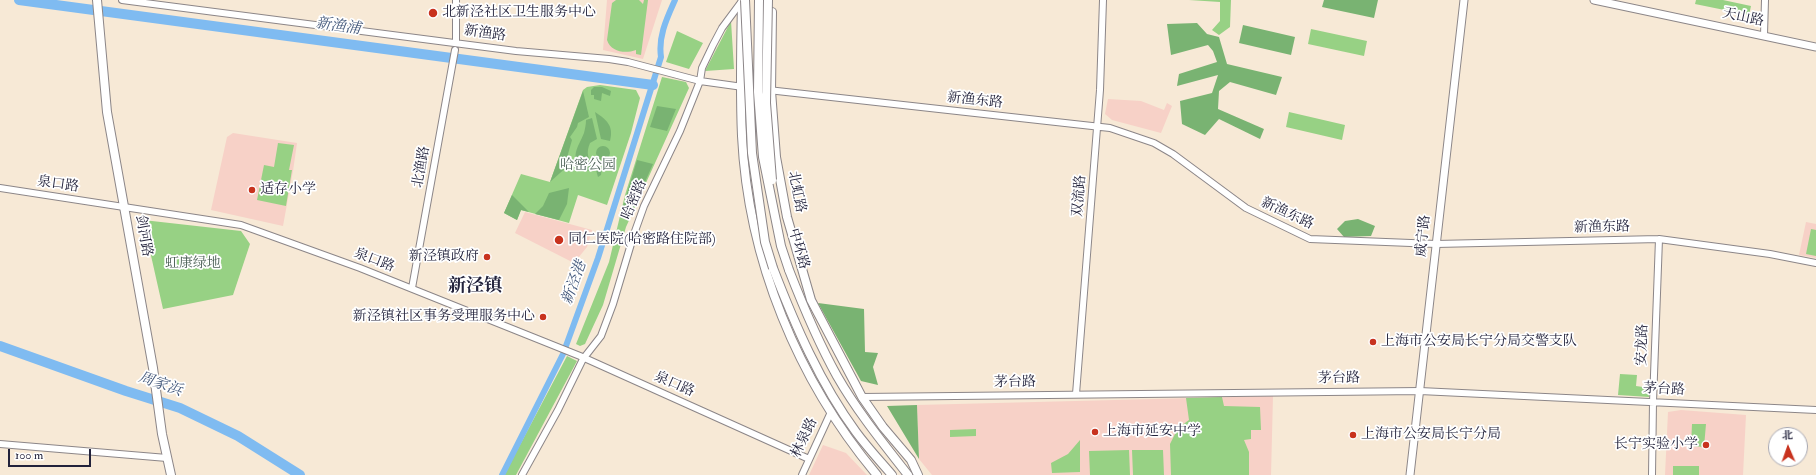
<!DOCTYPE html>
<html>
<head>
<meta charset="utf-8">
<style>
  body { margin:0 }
  #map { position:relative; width:1816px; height:475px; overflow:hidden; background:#f7e9d6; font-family:"IM FELL Double Pica","Noto Serif SC",serif }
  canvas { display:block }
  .north { position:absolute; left:1768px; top:427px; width:40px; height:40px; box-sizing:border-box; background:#fff; border:1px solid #a7a7b1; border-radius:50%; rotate:358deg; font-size:11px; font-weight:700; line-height:16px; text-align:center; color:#22223b }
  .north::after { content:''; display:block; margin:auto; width:14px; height:18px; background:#c8321e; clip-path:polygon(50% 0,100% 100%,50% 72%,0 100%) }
  .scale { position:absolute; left:8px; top:449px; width:83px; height:18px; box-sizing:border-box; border:2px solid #22223b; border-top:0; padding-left:5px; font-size:12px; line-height:14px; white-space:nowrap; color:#22223b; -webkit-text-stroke:3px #fff; paint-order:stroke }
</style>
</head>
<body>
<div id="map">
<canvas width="1816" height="475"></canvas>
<div class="north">北</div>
<div class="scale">100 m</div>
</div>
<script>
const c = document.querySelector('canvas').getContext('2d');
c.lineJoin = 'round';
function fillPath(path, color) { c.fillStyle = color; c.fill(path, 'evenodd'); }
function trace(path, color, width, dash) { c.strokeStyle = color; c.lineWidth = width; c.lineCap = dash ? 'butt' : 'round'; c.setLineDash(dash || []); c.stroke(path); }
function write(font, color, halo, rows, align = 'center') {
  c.font = font + ' "IM FELL Double Pica","Noto Serif SC",serif'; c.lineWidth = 3.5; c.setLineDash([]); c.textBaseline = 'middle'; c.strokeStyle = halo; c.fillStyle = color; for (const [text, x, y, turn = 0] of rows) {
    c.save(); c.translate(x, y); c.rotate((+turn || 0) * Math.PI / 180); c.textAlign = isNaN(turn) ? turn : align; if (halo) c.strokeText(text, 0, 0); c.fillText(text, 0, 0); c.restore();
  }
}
const built = new Path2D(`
  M607,0H662L643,59L603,50Z
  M1108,99L1141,101L1164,110L1167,103L1172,106L1161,133L1112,120L1105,114Z
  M233,133L297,143L293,171L283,226L211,210L227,137Z
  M525,212L592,230L587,247L574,263L515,233Z
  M1806,222L1816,224V258L1799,255Z
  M1273,396L1271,475H932L919,459L917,405Z
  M1681,410L1746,415L1743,475H1665L1668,412Z
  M823,445L846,453L867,475H809Z`);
const green = new Path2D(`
  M616,0H639L643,4L644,0H648L641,55L636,54V50C625,54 611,52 607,40L612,3Z
  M1189,0H1231L1230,27L1219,35L1212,30L1220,21V2Z
  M1696,0H1723L1751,6L1749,15L1695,4Z
  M731,21L734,69L705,71Z
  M1311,29L1367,41L1364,56L1308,44Z
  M677,31L703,43L689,69L666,62Z
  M662,77L686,82L689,88L626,227L603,305L585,344L580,346L576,344L609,262L625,195Z
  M600,85L636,90L640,98L631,133L607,205L578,195L569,223L521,210L517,220L504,213L521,174L550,182L583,90L587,87Z
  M1289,112L1345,125L1342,140L1286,127Z
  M278,143L294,145L289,170H292L286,206L257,200L264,165L274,167Z
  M143,220L241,231L250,244L233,295L163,309Z
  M1811,229L1816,230V256L1806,254Z
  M567,356L577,361L516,475H504Z
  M1620,374L1637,375L1636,386L1650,388L1649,397L1618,395Z
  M1222,397L1224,406L1260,407L1261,430H1251V439L1244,440L1249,452V475H1171L1170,444L1178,428L1189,420L1186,398Z
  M1692,424H1706L1704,447L1691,446Z
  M976,429V436L950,437V430Z
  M1080,440V472L1052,473L1051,463L1068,454Z
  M1129,450L1130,475H1090L1089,451Z
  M1132,450H1163L1164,475H1133Z
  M1673,466H1699V475H1673Z`);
const forest = new Path2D(`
  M1324,0H1378L1374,18L1322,7Z
  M1197,23L1207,34L1219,37L1227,64L1282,77L1276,95L1230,82L1219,91L1218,109L1264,129L1260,139L1219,119L1205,135L1182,124L1180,101L1212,93L1218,75L1177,86L1179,74L1217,62L1213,51L1208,45L1171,55L1167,24Z
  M1243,25L1295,37L1291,55L1239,43Z
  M594,87H602L611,91L610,96L602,93L601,101L594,99V95H591V90Z
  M583,91L589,117L578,123L577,127L570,137L572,140L568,154L570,164L550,182Z
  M657,106L676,109L667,131L650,127Z
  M595,112C607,120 614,126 610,141L601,139Z
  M592,118L597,139L590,143C586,153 587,159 596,167H602L601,175L598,177L596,170L585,171C568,158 578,148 584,133C585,129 586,124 586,120Z
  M596 153a7 7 0 1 1 14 0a7 7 0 1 1-14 0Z
  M637,160L653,164L628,220L620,216Z
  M569,188L567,204L559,220L535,214L543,206L549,193Z
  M512,195L529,212L521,210L517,220L504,213Z
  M1358,219L1375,226L1371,236L1344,237L1337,229L1345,221Z
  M818,303L864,309L865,352L878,353L873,367L878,385L861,381Z
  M917,405L919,459L887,406Z`);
const canal = new Path2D(`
  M502,475L563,354L598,258L661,57C658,36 667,18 675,0`);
const river = new Path2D(`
  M19,0L653,85
  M0,346L126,391L180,408L238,436L300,475`);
const tertiary = new Path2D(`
  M122,0L516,51L609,59L628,62L700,81L743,87
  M1764,35L1765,0
  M456,42V0
  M768,90L1110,128L1154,143L1173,154L1246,208L1310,239L1436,244L1659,239L1770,254L1816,263
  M0,188L241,225L360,268L580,356L809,459
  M412,288L455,50
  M1076,394L1100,90L1103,0
  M862,397L1420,391L1816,410
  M0,444L167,458
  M522,475L558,410L583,359L601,336L613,304L634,234L644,206L680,131L700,81L702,68L713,45L722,28L742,1
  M802,475L831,412
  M1652,475L1653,402L1659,239`);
const secondary = new Path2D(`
  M1594,0L1816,47
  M1410,475L1464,0`);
const primary = new Path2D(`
  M97,0L107,112L153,368L162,434L171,475
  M742,3C741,47 740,92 742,136C748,260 798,381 877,475
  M772,12L771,91L776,157L787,217L811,300L862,397L883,427L911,460L918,475`);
const trunk = new Path2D(`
  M773,268C795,325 820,383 856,432C867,447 880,461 892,475
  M789,270C803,306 818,342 837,376C857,411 883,443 908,475`);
const trunkBridge = new Path2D(`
  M745,0L752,153L765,242L773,268
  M759,0L758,92L763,157L781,246L789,270
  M768,0L766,103L772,180`);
const markers = [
  [433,13,5,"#c8321e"],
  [252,190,4,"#c8321e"],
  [559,240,5,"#c8321e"],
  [487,257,4,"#c8321e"],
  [543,317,4,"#c8321e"],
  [1373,342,4,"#c8321e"],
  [1095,432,4,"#c8321e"],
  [1353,435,4,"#c8321e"],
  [1706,445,4,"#c8321e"]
];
const poiNames = [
  ["北新泾社区卫生服务中心",442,13],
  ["适存小学",260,190],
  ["同仁医院(哈密路住院部)",568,240],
  ["新泾镇政府",479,257,"right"],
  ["新泾镇社区事务受理服务中心",535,317,"right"],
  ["上海市公安局长宁分局交警支队",1381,342],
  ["上海市延安中学",1103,432],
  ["上海市公安局长宁分局",1361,435],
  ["长宁实验小学",1698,445,"right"]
];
const streetNames = [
  ["天山路",1743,18,12],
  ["新渔路",485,34,8],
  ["新渔东路",975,101,6],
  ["北渔路",422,167,-80],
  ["泉口路",58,185,8],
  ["北虹路",796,192,79],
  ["双流路",1080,196,-85],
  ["哈密路",635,200,-67],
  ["新渔东路",1287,214,25],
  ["新渔东路",1602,228,-1],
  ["剑河路",143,236,80],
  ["威宁路",1424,236,-84],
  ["中环路",798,249,74],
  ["泉口路",374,261,21],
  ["安龙路",1643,345,-88],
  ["茅台路",1339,379,-1],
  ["茅台路",1015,383,-1],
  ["泉口路",674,385,24],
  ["茅台路",1664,390,3],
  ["林泉路",805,438,-65]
];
const parkNames = [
  ["哈密公园",588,166],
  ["虹康绿地",193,264]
];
const waterNames = [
  ["新渔浦",338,27,8],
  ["新泾港",575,283,-70],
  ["周家浜",160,385,19]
];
const districtNames = [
  ["新泾镇",475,287]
];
fillPath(built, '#f7d1c7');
fillPath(green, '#97d184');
fillPath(forest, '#79b372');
trace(canal, '#7fbbf1', 6);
trace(river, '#7fbbf1', 10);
trace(tertiary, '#8c8688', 8);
trace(secondary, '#8c8688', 9);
trace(primary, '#8c8688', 10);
trace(trunk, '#8c8688', 10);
trace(tertiary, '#fff', 6);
trace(secondary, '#fff', 7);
trace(primary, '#fff', 8);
trace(trunk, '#fff', 8);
trace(trunkBridge, '#8c8688', 10, []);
trace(trunkBridge, '#fff', 8);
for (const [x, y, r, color] of markers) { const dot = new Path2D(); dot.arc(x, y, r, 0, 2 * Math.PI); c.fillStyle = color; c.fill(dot); trace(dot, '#fff', 1.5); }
write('14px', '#22223b', '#fff', poiNames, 'left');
write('14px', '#22223b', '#fff', streetNames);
write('14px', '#4b5f55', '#fff', parkNames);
write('italic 15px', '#43587b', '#fff', waterNames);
write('bold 18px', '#22223b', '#fff', districtNames);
</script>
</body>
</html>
